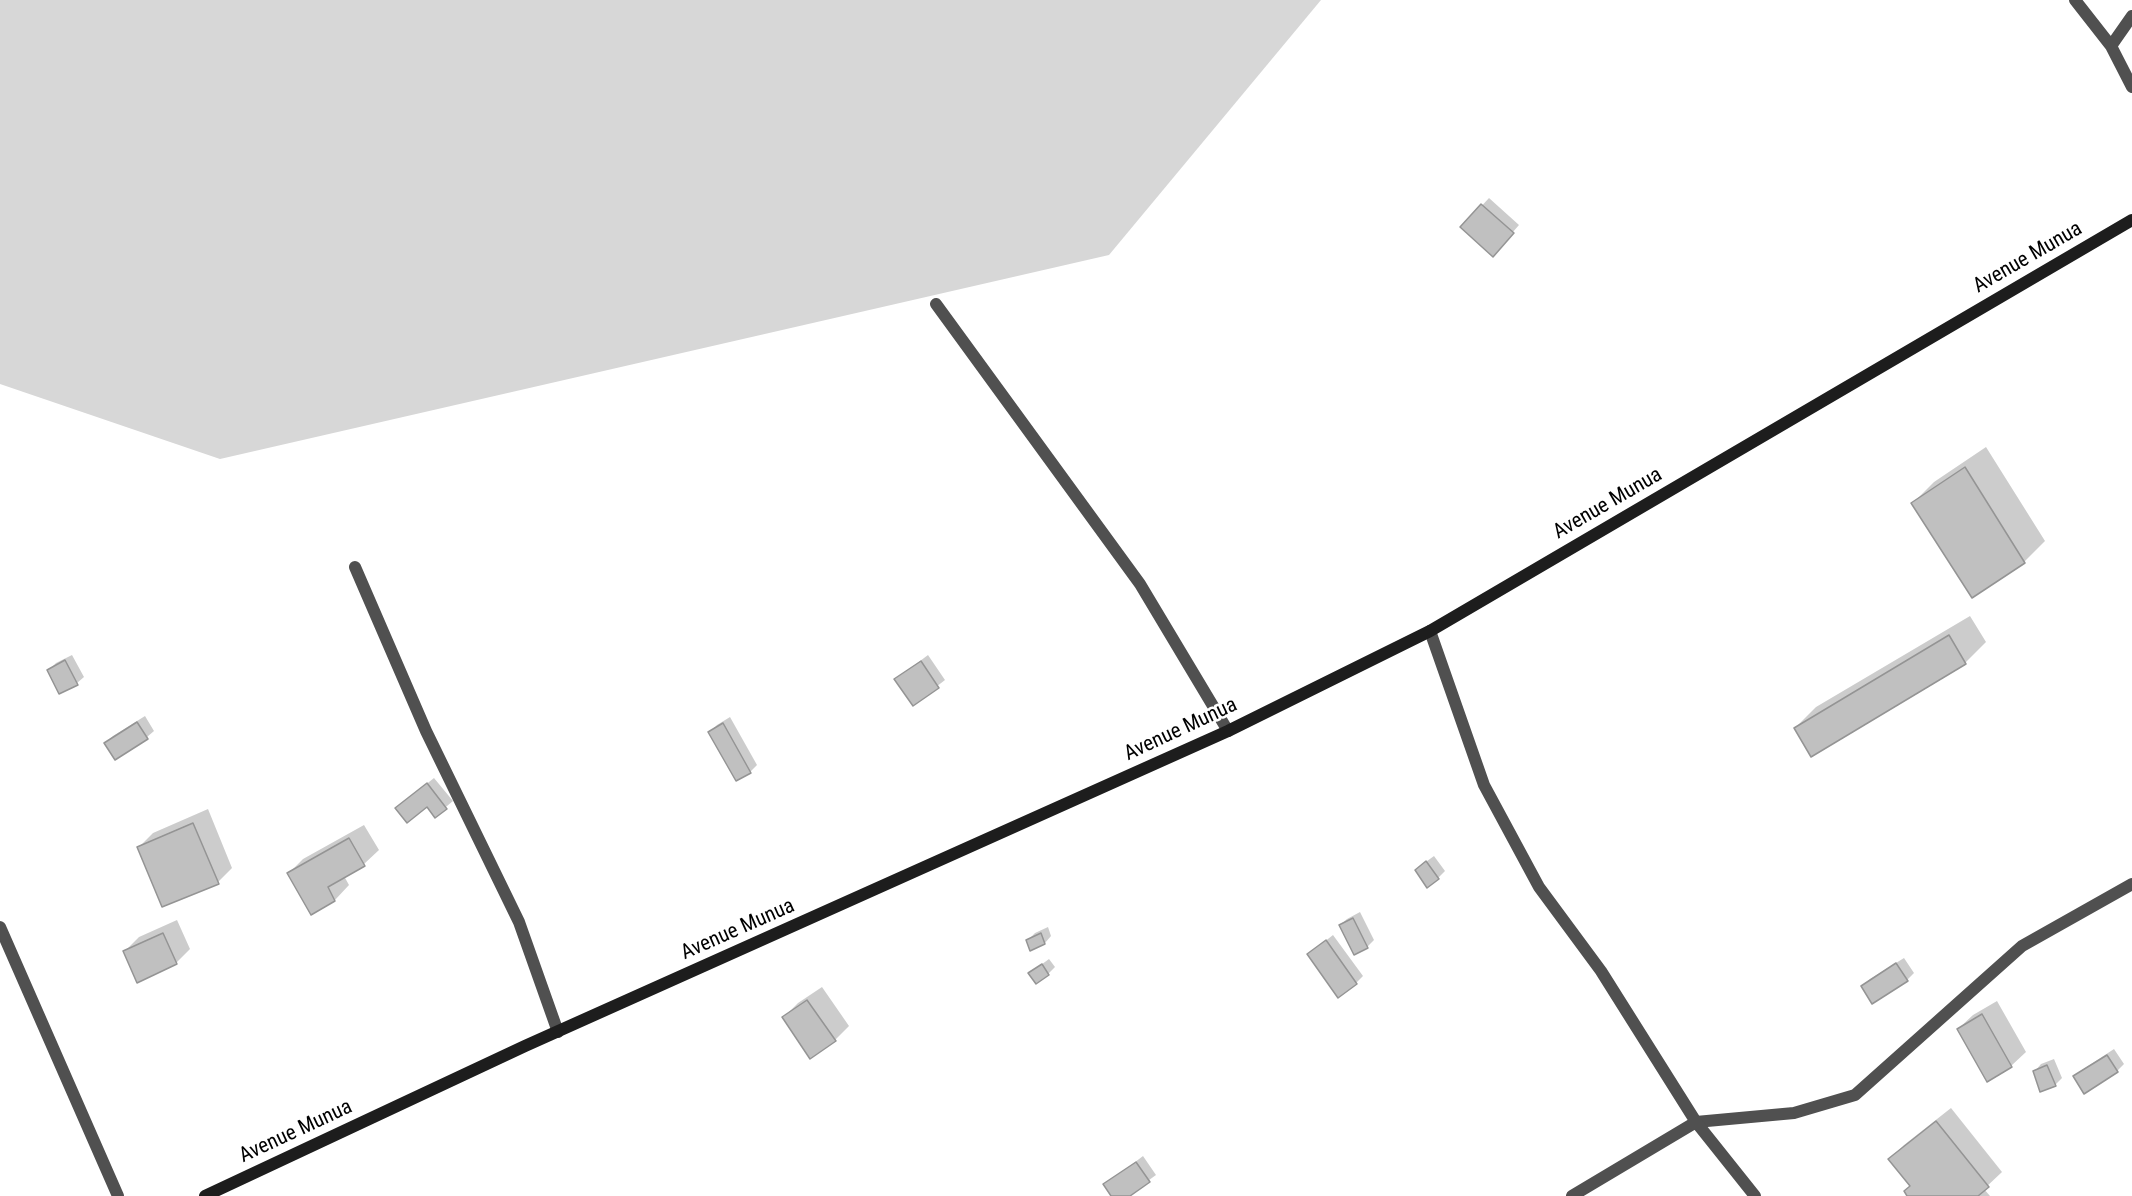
<!DOCTYPE html>
<html>
<head>
<meta charset="utf-8">
<style>
  body { margin:0 }
  canvas { display:block; background:#fff }
</style>
</head>
<body>
<canvas width="2132" height="1196"></canvas>
<script>
const c = document.querySelector('canvas').getContext('2d');
c.lineJoin = 'round';
function fillPath(path, color) { c.fillStyle = color; c.fill(path, 'evenodd'); }
function trace(path, color, width, dash) { c.strokeStyle = color; c.lineWidth = width; c.lineCap = dash ? 'butt' : 'round'; c.setLineDash(dash || []); c.stroke(path); }
function write(font, color, halo, rows, align = 'center') {
  c.font = font + ' "Roboto Condensed",sans-serif'; c.lineWidth = 5; c.setLineDash([]); c.textBaseline = 'middle'; c.strokeStyle = halo; c.fillStyle = color; for (const [text, x, y, turn = 0] of rows) {
    c.save(); c.translate(x, y); c.rotate((+turn || 0) * Math.PI / 180); c.textAlign = isNaN(turn) ? turn : align; if (halo) c.strokeText(text, 0, 0); c.fillText(text, 0, 0); c.restore();
  }
}
const green = new Path2D(`
  M0,0H1321L1109,255L220,459L0,384Z`);
const shadow = new Path2D(`
  M1489,198L1519,225L1499,248L1462,227Z
  M1986,447L2045,541L2024,562L1913,503L1934,482Z
  M1970,616L1986,642L1965,663L1795,728L1816,707Z
  M72,655L84,677L77,683L49,670L56,663Z
  M928,655L945,680L914,704L896,679Z
  M145,716L154,731L147,737L116,758L106,743L113,736Z
  M730,717L757,765L750,772L710,732L717,725Z
  M434,778L453,801L435,816L427,805L404,802Z
  M208,809L232,868L218,882L139,847L153,833Z
  M364,825L379,850L364,864L344,876L349,885L335,900L311,913L289,873L303,859Z
  M1434,856L1445,871L1438,878L1423,864Z
  M1360,912L1374,940L1368,946L1355,953L1340,925L1347,919Z
  M177,920L190,949L176,963L125,951L139,937Z
  M1048,927L1051,936L1045,943L1028,940L1035,933Z
  M1333,935L1363,976L1356,983L1309,954Z
  M1904,958L1914,973L1907,980L1863,986L1870,979Z
  M1049,959L1055,967L1048,974L1030,973Z
  M822,987L849,1026L835,1040L784,1017L798,1003Z
  M1997,1001L2026,1052L2011,1066L1987,1080L1958,1029L1973,1015Z
  M2114,1049L2124,1064L2117,1071L2075,1077L2082,1070Z
  M2054,1059L2062,1078L2055,1085L2035,1071L2041,1064Z
  M1951,1108L2002,1172L1984,1189L1990,1196H1909L1912,1186L1890,1159L1904,1145Z
  M1143,1156L1156,1175L1127,1196H1113L1105,1185Z`);
const building = new Path2D(`
  M1481,204L1514,233L1493,257L1460,227Z
  M1965,467L2025,563L1972,598L1911,503Z
  M1949,635L1966,664L1811,757L1794,728Z
  M65,660L78,685L59,694L47,670Z
  M921,661L939,688L913,706L894,679Z
  M137,722L148,739L115,760L104,743Z
  M723,723L751,773L736,781L708,732Z
  M427,783L447,809L435,818L427,807L407,823L395,808Z
  M193,823L219,884L162,907L137,847Z
  M349,838L365,866L328,887L335,901L311,915L287,873Z
  M1426,861L1439,879L1427,888L1415,870Z
  M1353,918L1368,948L1354,955L1339,925Z
  M163,933L177,964L137,983L123,951Z
  M1041,933L1045,944L1030,951L1026,940Z
  M1326,940L1357,984L1338,998L1307,954Z
  M1896,963L1908,981L1872,1004L1861,986Z
  M1042,964L1049,975L1036,984L1028,973Z
  M807,1000L836,1041L810,1059L782,1017Z
  M1982,1014L2012,1067L1987,1082L1957,1029Z
  M2107,1055L2118,1072L2084,1094L2073,1076Z
  M2047,1065L2056,1086L2040,1092L2033,1071Z
  M1936,1121L1989,1187L1978,1196H1907L1904,1191L1910,1186L1888,1159Z
  M1136,1162L1150,1182L1130,1196H1111L1103,1184Z`);
const service = new Path2D(`
  M1696,1122L1794,1113L1855,1095L2022,946L2132,884`);
const minor = new Path2D(`
  M2075,0L2111,46L2132,87
  M2111,46L2132,16
  M936,304L1140,584L1228,731
  M355,567L426,731L519,922L558,1032
  M1430,631L1484,785L1539,887L1601,971L1696,1122L1755,1196
  M0,927L118,1196
  M1572,1196L1696,1122`);
const secondary = new Path2D(`
  M205,1196L525,1046L1228,731L1430,631L2132,220`);
const streetNames = [
  ["Avenue Munua",2028,258,-30],
  ["Avenue Munua",1608,504,-30],
  ["Avenue Munua",1181,730,-25],
  ["Avenue Munua",738,930,-24],
  ["Avenue Munua",296,1132,-25]
];
fillPath(green, '#d7d7d7');
fillPath(shadow, '#0003');
fillPath(building, '#c0c0c0');
trace(building, '#949494', 1.5);
trace(service, '#505050', 12);
trace(minor, '#505050', 12);
trace(secondary, '#1d1d1d', 12);
write('21px', '#000', '#fff', streetNames);
</script>
</body>
</html>
